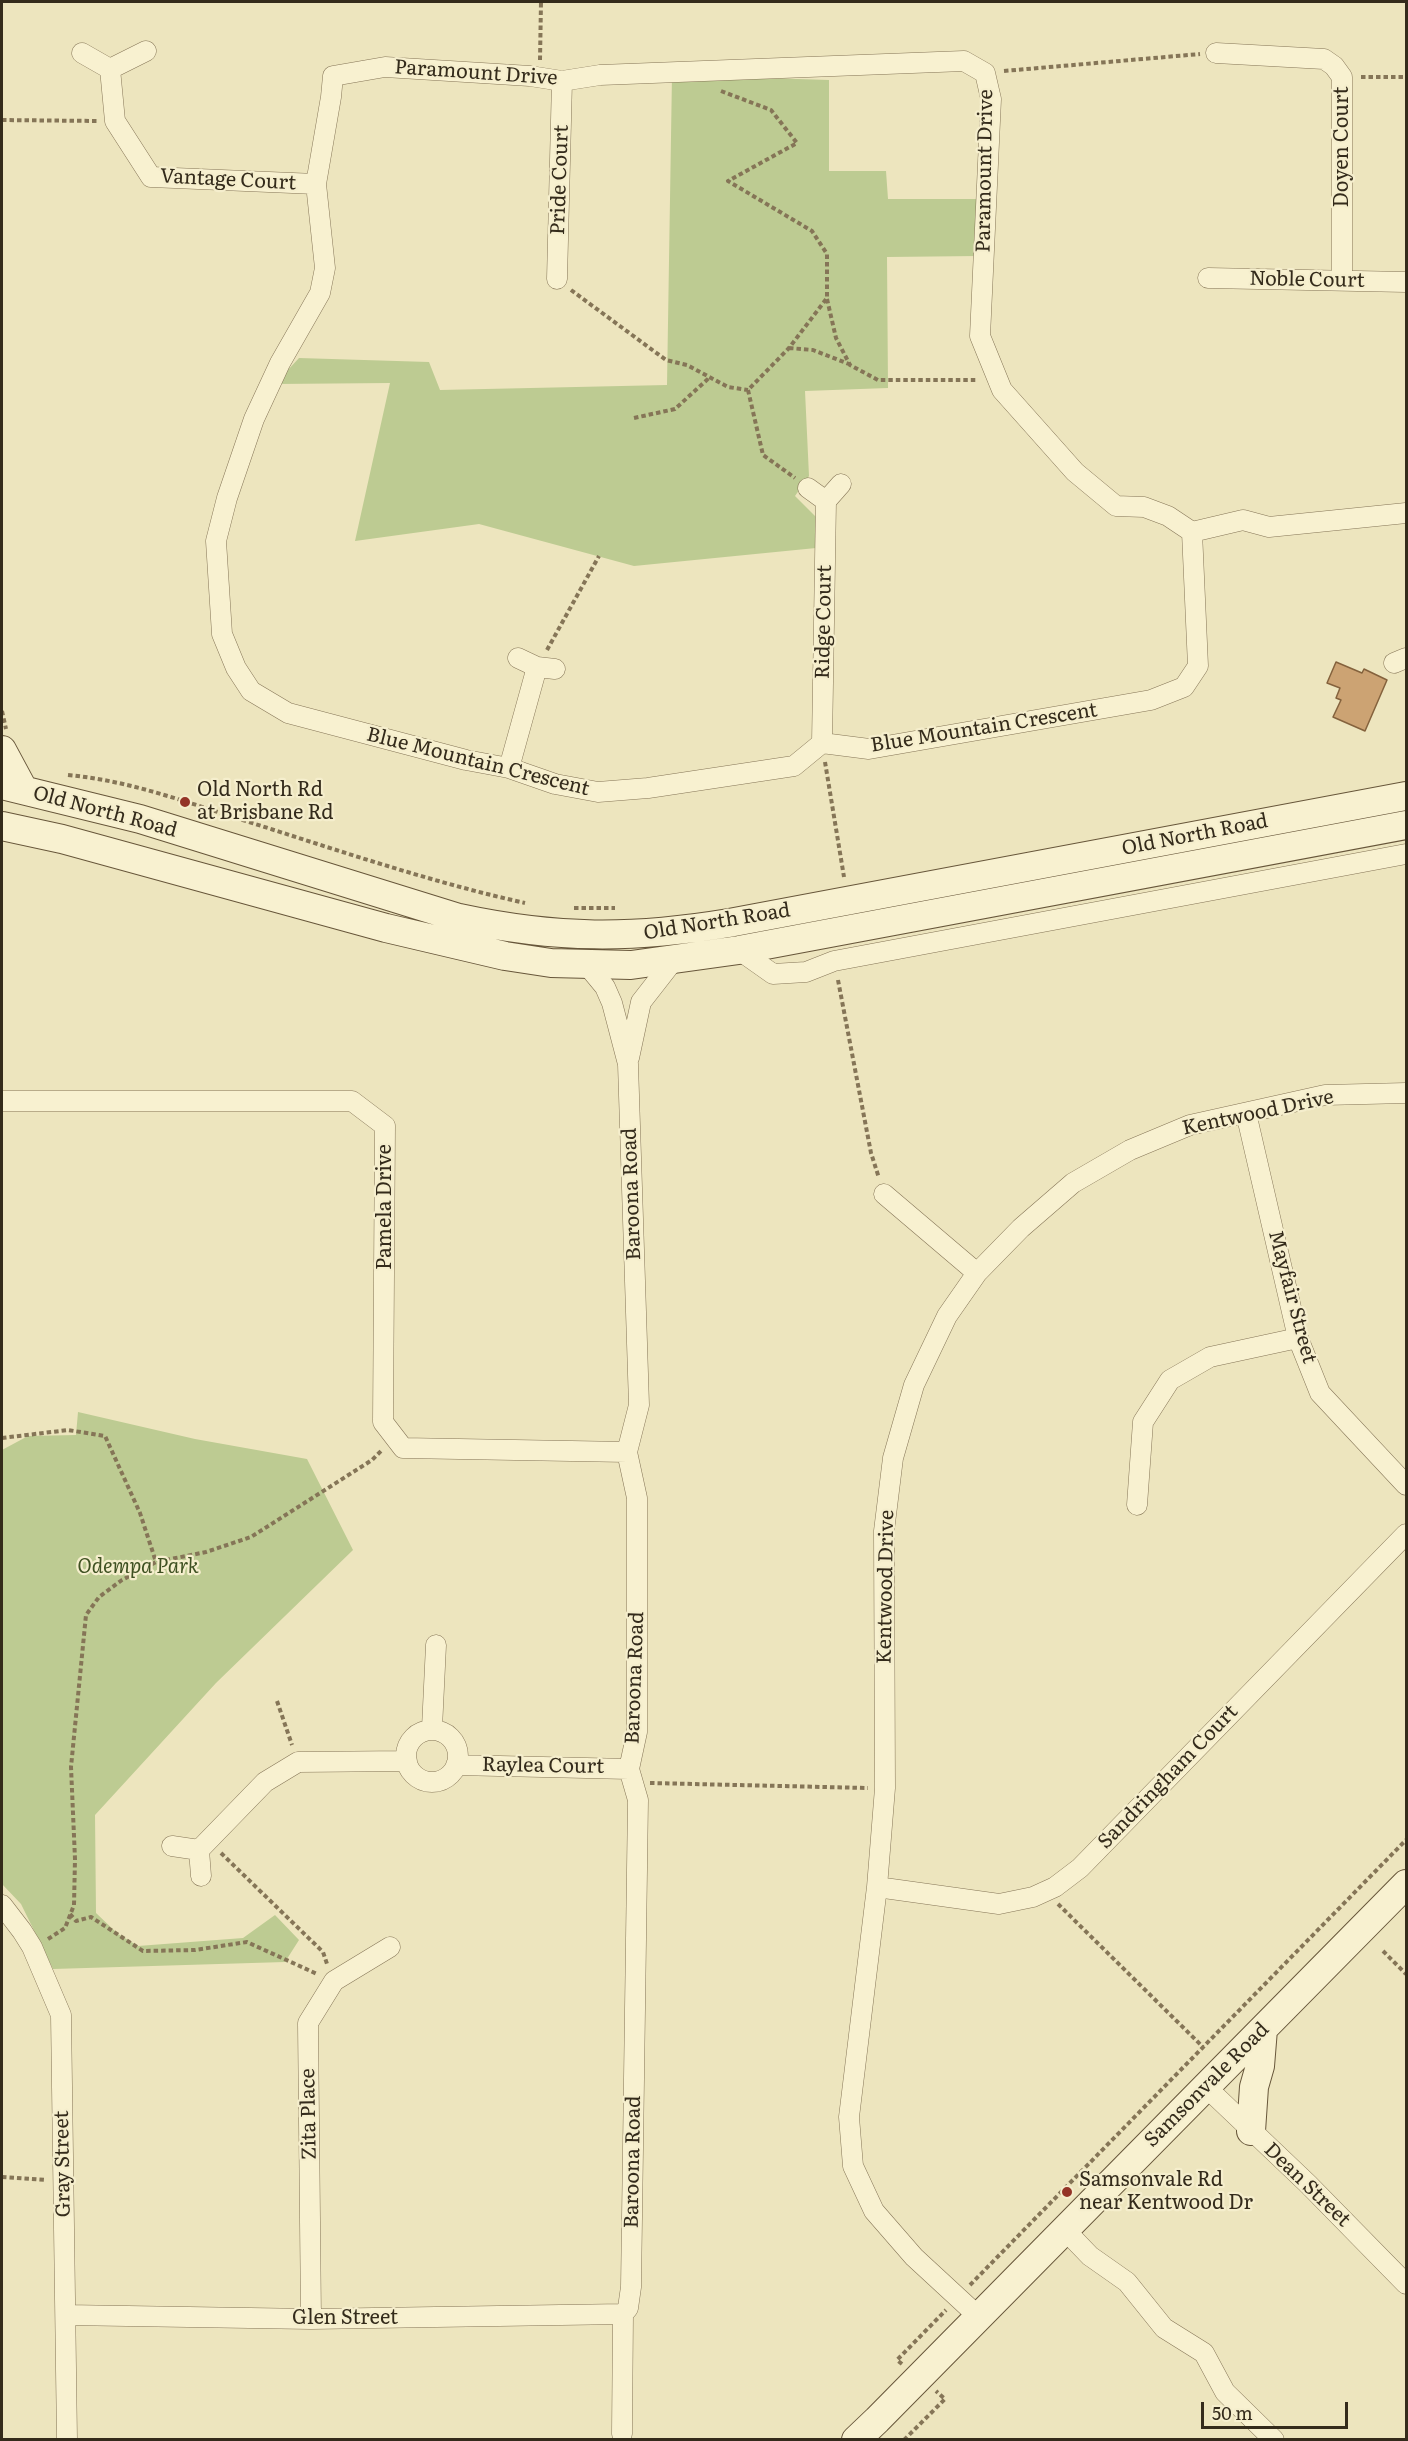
<!DOCTYPE html>
<html>
<head>
<meta charset="utf-8">
<style>
  body { margin:0 }
  #map { position:relative; width:1408px; height:2441px; overflow:hidden; background:#ede5be; font-family:Literata,serif }
  canvas { display:block }
  .frame { position:absolute; inset:0; border:3px solid #342b1b; pointer-events:none }
  .scale { position:absolute; left:1201px; top:2402px; width:147px; height:27px; box-sizing:border-box; border:3px solid #342b1b; border-top:0; padding-left:8px; font-size:18px; line-height:21px; white-space:nowrap; color:#342b1b; -webkit-text-stroke:4px #f5eecd; paint-order:stroke }
</style>
</head>
<body>
<div id="map">
<canvas width="1408" height="2441"></canvas>
<div class="frame"></div>
<div class="scale">50 m</div>
</div>
<script>
const c = document.querySelector('canvas').getContext('2d');
c.lineJoin = 'round';
function fillPath(path, color) { c.fillStyle = color; c.fill(path, 'evenodd'); }
function trace(path, color, width, dash) { c.strokeStyle = color; c.lineWidth = width; c.lineCap = dash ? 'butt' : 'round'; c.setLineDash(dash || []); c.stroke(path); }
function write(font, color, halo, rows, align = 'center') {
  c.font = font + ' Literata,serif'; c.lineWidth = 4.5; c.setLineDash([]); c.textBaseline = 'middle'; c.strokeStyle = halo; c.fillStyle = color; for (const [text, x, y, turn = 0] of rows) {
    c.save(); c.translate(x, y); c.rotate((+turn || 0) * Math.PI / 180); c.textAlign = isNaN(turn) ? turn : align; if (halo) c.strokeText(text, 0, 0); c.fillText(text, 0, 0); c.restore();
  }
}
const green = new Path2D(`
  M672,75L829,80V171H886L888,199H978V256L887,257L888,388L805,391L809,476L795,496L818,519L816,548L634,566L479,524L355,541L390,383L275,384L299,358L429,362L440,390L667,385Z
  M78,1412L195,1439L307,1459L353,1550L216,1683L95,1815L96,1913L118,1934L138,1946L243,1938L275,1915L299,1940L285,1962L53,1969L21,1904L2,1884V1450L28,1436L76,1435Z`);
const building = new Path2D(`
  M1336,662L1362,673L1364,669L1387,680L1365,731L1333,717L1341,700L1336,698L1340,688L1327,683Z`);
const path = new Path2D(`
  M540,60L541,2
  M1004,71L1200,54
  M1361,77H1406
  M721,91L771,110L797,143L728,181L812,231L827,254V298L789,348L748,390L763,455L795,478
  M2,120L97,121
  M571,290L666,360L687,365L728,387L748,390
  M827,299L836,338L850,365L878,380H978
  M789,348L813,350L849,364
  M634,418L675,409L710,377
  M547,650L599,556
  M2,711L6,729
  M825,762L844,877
  M68,775C132,781 188,803 249,822C340,851 431,882 525,903
  M574,908H615
  M838,980L871,1153L879,1178
  M2,1438L68,1430L105,1436L140,1513L156,1562
  M277,1701L292,1745
  M650,1783L868,1788
  M221,1853L323,1952L327,1964
  M1058,1904L1203,2047
  M70,1914L76,1921L91,1917L143,1951L195,1950L247,1942L317,1974
  M48,1939L65,1928L74,1905L75,1859L71,1767L86,1615L99,1597L122,1580L156,1562L206,1552L251,1537L372,1460L381,1451
  M1383,1951L1406,1974
  M2,2177L46,2180
  M970,2285L1406,1840
  M902,2364L897,2360L946,2310
  M904,2440L945,2399L936,2391`);
const street = new Path2D(`
  M82,53L110,69L146,51
  M1216,53L1324,59L1334,66L1342,77V280
  M110,69L115,121L151,177L316,184
  M1208,278L1406,282
  M557,279L562,81
  M808,488L826,501L841,484
  M1192,532L1198,666L1184,687L1151,700L869,749L822,743L794,766L648,788L598,792L555,784L509,768L466,760L288,713L251,691L236,668L222,634L216,541L227,498L254,419L280,363L320,293L325,268L316,184L331,97L333,76L385,67L530,76L562,81L600,75L964,61L985,73L991,99L980,336L1002,390L1075,472L1116,506L1144,507L1168,516L1192,532L1243,520L1269,527L1406,513
  M518,658L537,667L555,669
  M1394,663L1406,658
  M822,743L826,501
  M509,768L537,667
  M739,950L773,974L806,972L834,961L1406,854
  M586,964L605,987L612,1003L628,1064L639,1405L627,1452L637,1498V1732L629,1769L638,1800L631,2287L628,2308L623,2314L622,2434
  M629,1058L641,1002L673,961
  M2,1101H352L385,1126L383,1422L403,1448L627,1452
  M1246,1113L1298,1338L1320,1393L1406,1485
  M884,1194L977,1273
  M1137,1505L1143,1422L1170,1380L1210,1357L1298,1338
  M432,1728L436,1645
  M406 1756a26 26 0 1 1 52 0a26 26 0 1 1-52 0Z
  M456,1765L629,1769
  M172,1846L199,1850L201,1876
  M199,1850L265,1782L298,1762L407,1761
  M877,1887L999,1904L1033,1897L1055,1887L1080,1868L1406,1534
  M2,1905L22,1931L32,1947L61,2015L67,2440
  M1206,2087L1308,2184L1406,2284
  M1065,2230L1090,2256L1127,2282L1164,2328L1204,2353L1225,2392L1274,2440
  M66,2315L311,2319L623,2314
  M979,2317L914,2257L874,2211L853,2166L849,2117L877,1887L885,1788L884,1531L893,1458L914,1385L947,1316L977,1273L1021,1228L1073,1183L1130,1150L1190,1125L1325,1095L1406,1093
  M311,2319L308,2023L334,1981L390,1947`);
const secondary = new Path2D(`
  M2,750L23,789
  M2,785L140,819L459,918C557,939 632,939 729,923L1406,796
  M2,826L62,839L386,928L505,956L551,963L631,965L739,950L1406,825
  M1251,2131L1254,2087L1260,2066L1263,2029
  M856,2440L877,2420L1406,1884`);
const markers = [
  [185,802,6,"#943427"],
  [1067,2192,6,"#943427"]
];
const streetNames = [
  ["Paramount Drive",476,73,4],
  ["Doyen Court",1342,147,-90],
  ["Paramount Drive",985,171,-89],
  ["Vantage Court",228,180,3],
  ["Pride Court",560,180,-88],
  ["Noble Court",1307,280,1],
  ["Ridge Court",824,622,-89],
  ["Blue Mountain Crescent",984,728,-9],
  ["Blue Mountain Crescent",478,762,14],
  ["Old North Road",105,812,15],
  ["Old North Road",1195,835,-11],
  ["Old North Road",717,922,-9],
  ["Kentwood Drive",1258,1113,-12],
  ["Baroona Road",632,1194,-92],
  ["Pamela Drive",385,1207,-90],
  ["Mayfair Street",1292,1297,75],
  ["Kentwood Drive",886,1587,-89],
  ["Baroona Road",635,1678,-88],
  ["Raylea Court",543,1766,1],
  ["Sandringham Court",1168,1777,-46],
  ["Samsonvale Road",1207,2085,-45],
  ["Zita Place",309,2114,-91],
  ["Baroona Road",633,2162,-89],
  ["Gray Street",63,2164,-91],
  ["Dean Street",1307,2185,44],
  ["Glen Street",345,2318]
];
const poiNames = [
  ["Old North Rd",197,790],
  ["at Brisbane Rd",197,813],
  ["Samsonvale Rd",1079,2180],
  ["near Kentwood Dr",1079,2203]
];
const parkNames = [
  ["Odempa Park",138,1567]
];
fillPath(green, '#bdcb92');
fillPath(building, '#cca373');
trace(building, '#84623d', 1.5);
trace(street, '#857557', 21);
trace(secondary, '#67563a', 30);
trace(path, '#857557', 4, [4.5, 3]);
trace(street, '#f8f1d0', 20);
trace(secondary, '#f8f1d0', 28);
for (const [x, y, r, color] of markers) { const dot = new Path2D(); dot.arc(x, y, r, 0, 2 * Math.PI); c.fillStyle = color; c.fill(dot); trace(dot, '#f5eecd', 2); }
write('20px', '#342b1b', '#f5eecd', streetNames);
write('20px', '#342b1b', '#f5eecd', poiNames, 'left');
write('italic 20px', '#3f5122', '#f5eecd', parkNames);
</script>
</body>
</html>
